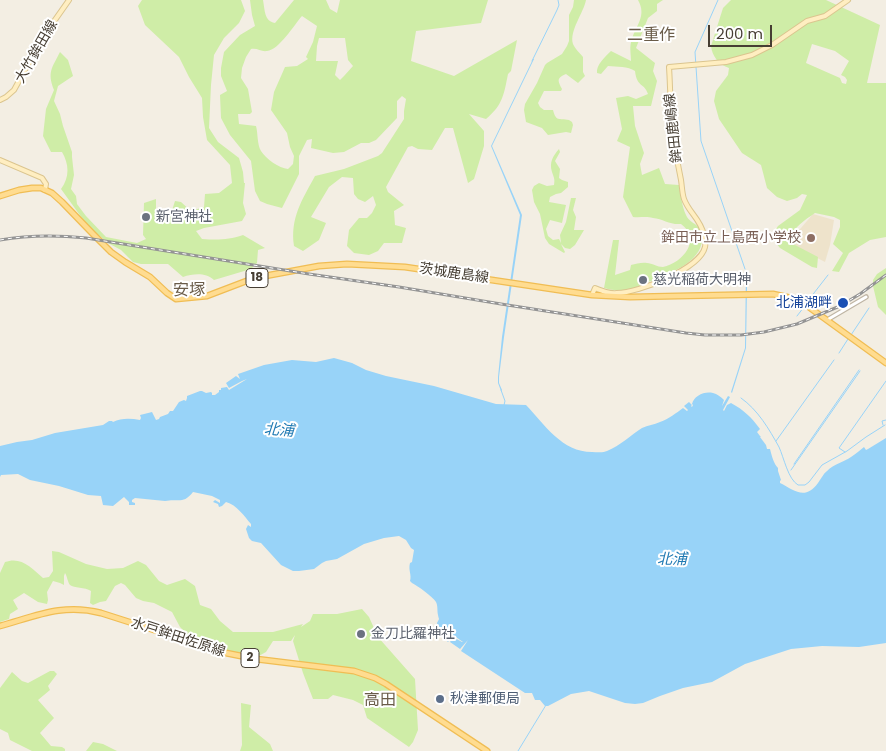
<!DOCTYPE html>
<html>
<head>
<meta charset="utf-8">
<style>
  body { margin:0 }
  #map { position:relative; width:886px; height:751px; overflow:hidden; background:#f3eee3; font-family:Poppins,sans-serif }
  canvas { display:block }
  .scale { position:absolute; left:708px; top:25px; width:64px; height:22px; box-sizing:border-box; border:2px solid #463e33; border-top:0; padding-left:6px; font-size:15px; line-height:18px; white-space:nowrap; color:#463e33; -webkit-text-stroke:4px #fff; paint-order:stroke }
</style>
</head>
<body>
<div id="map">
<canvas width="886" height="751"></canvas>
<div class="scale">200 m</div>
</div>
<script>
const c = document.querySelector('canvas').getContext('2d');
c.lineJoin = 'round';
function fillPath(path, color) { c.fillStyle = color; c.fill(path, 'evenodd'); }
function trace(path, color, width, dash) { c.strokeStyle = color; c.lineWidth = width; c.lineCap = dash ? 'butt' : 'round'; c.setLineDash(dash || []); c.stroke(path); }
function write(font, color, halo, rows, align = 'center') {
  c.font = font + ' Poppins,"Noto Sans JP",sans-serif'; c.lineWidth = 4; c.setLineDash([]); c.textBaseline = 'middle'; c.strokeStyle = halo; c.fillStyle = color; for (const [text, x, y, turn = 0] of rows) {
    c.save(); c.translate(x, y); c.rotate((+turn || 0) * Math.PI / 180); c.textAlign = isNaN(turn) ? turn : align; if (halo) c.strokeText(text, 0, 0); c.fillText(text, 0, 0); c.restore();
  }
}
const education = new Path2D(`
  M813,214L834,220L830,245L825,262L788,243Z`);
const green = new Path2D(`
  M142,0H241L245,11L239,23L224,38L214,55L211,85L209,128L218,142L239,158L243,172L244,183H245L243,203L246,214L242,221L204,228L196,231L202,239C218,240 228,240 243,235L265,248L258,250L257,263L251,269L214,280C205,272 193,274 183,277L168,264H141L133,262L121,250L108,243L87,225L61,189C70,177 69,164 62,152H51L43,136L46,109L54,90C47,72 52,68 60,52L68,60L73,76L58,86L54,101L60,114L63,126L72,152V157L74,175L71,189L76,196L77,204L86,216L106,237L137,243L146,239L143,235L144,203L156,199V220L168,223L175,201L181,202L191,211L204,207L205,194L219,193L232,183L230,165L207,140L203,117L202,98L189,77L179,57L145,25L138,6Z
  M250,0H263C265,10 264,21 275,23L294,0H326L330,9L337,13L340,0H488L481,23L416,31L411,61L454,76L517,40L511,71L508,74C504,94 503,105 486,119L469,114L484,131V146L474,179L468,183L453,128H445L432,150L418,149L412,146L408,147L386,187L388,192L404,205L394,211L395,225L406,228L402,243H384L378,251L369,255L354,253L347,246L349,230L359,218H367L372,213L376,205L373,196L365,202L358,199L354,194L353,178L342,177L329,187L311,217L326,223L319,240L303,251L294,246C290,218 302,200 315,176L344,169L378,156L382,153L404,119V111L406,99L402,96L397,101V118L376,140L369,143H361L344,152L333,153L311,148L312,139L307,140L299,156V174L282,208L267,204L260,201L255,191L251,161L230,135L221,118L220,95L227,91L221,76V68L224,52L240,35L255,26L252,15ZM302,16L317,26L313,42L306,57L308,59L297,66L285,67L274,92L271,110L287,133L290,147L294,156L293,164L288,169C279,168 266,159 261,151C257,145 258,133 256,126L239,124L238,114H250L252,112L248,89L241,78L242,68L246,57L251,49C258,48 261,52 267,51C279,50 294,25 302,16ZM319,38H345L348,60L353,66L344,76L340,80L335,75L338,61H316L317,46Z
  M574,0H586C584,12 569,31 573,44C575,49 580,53 583,57V72L585,76L578,83L566,74C556,78 558,81 562,89L561,91H544L538,103L540,107L544,110H553C556,122 559,118 569,120L572,122L573,125L571,133L566,132L548,135L542,128L526,122L524,110L525,104L537,83L545,65L547,63L562,54L567,46L569,41V15L573,7Z
  M638,0H663L657,4V11L648,18L636,48L655,63L653,71L657,81L651,106H633L635,126L644,153L640,164L642,175L659,168L665,184L679,185C681,195 682,207 686,215C691,226 702,222 702,239C702,263 666,275 648,282C641,285 634,289 626,290C619,291 611,290 604,288L613,240H619L615,275L630,270L631,265C636,264 642,262 647,263C652,263 657,267 663,267C683,263 702,239 681,224C670,225 663,219 653,218C646,216 640,218 633,217L623,197L630,147L617,141L622,129L616,98L628,96L636,99L648,94C644,82 637,88 635,71C628,66 617,67 608,66L601,74L597,73C596,65 605,57 611,51L631,61C631,54 629,46 632,39C636,25 647,16 638,0Z
  M731,0H826L880,25L867,83H886V237L870,240L849,253L839,272L832,271L843,253L833,244L840,227V220L834,217L815,213C805,220 793,227 791,239L795,245L818,257L817,268L812,267L780,248L773,239L772,235L778,226L800,210L807,195L802,194L797,198L787,201L777,197L767,188L761,165L742,153L719,119L714,101L716,91L728,75L729,68C719,65 712,56 711,46L723,8ZM812,44L835,51L849,61L841,75L845,77L847,80L846,84L842,83L840,78L806,63Z
  M559,149L560,152L555,161L560,169L559,178L562,180L568,182V187L561,193L556,194L550,197L549,202L566,205L562,223L550,220L546,229L548,236L553,240L559,239L561,243L560,235L566,222L571,198H576L573,210L576,217L574,230H584L575,245L570,249L565,248L561,244L565,252L564,253L549,244L545,238L540,214L534,202L532,190L534,186L539,183L547,186L554,185C555,179 554,178 552,172C549,162 553,156 559,149Z
  M886,268V315L878,307L873,286V280L877,274Z
  M52,551L59,552L86,564L107,569L123,568L138,561L146,565L159,581L167,585L185,579L195,586L200,605L211,609L220,621L233,632H273L303,624L301,627L310,621L313,614H337L362,609L369,617L378,637L415,679L418,730L413,742L409,747L367,718L363,705L353,700L333,695L328,699H313L303,673L293,641L295,635L291,641H273L266,652L257,657L230,652L191,638L180,627L172,612L154,603L143,601L136,598L125,585L121,583L115,586L106,601L100,602L93,605L90,603L91,591C85,587 74,588 70,585C68,583 67,576 65,573L64,576V585L60,583L53,581L47,592L48,600L47,604L38,602L24,593L13,600L18,609L10,614L9,619L0,622V573L5,562C21,556 32,568 43,578L49,577L53,571Z
  M50,671H54L57,674L48,686L50,690L38,700L54,718L40,733L51,746L62,747L65,749V751H32L10,740L8,733L0,729V688L12,672L22,681L28,683Z
  M241,703L251,705L249,727L270,744L273,751H240L242,745Z
  M93,742L103,744L117,751H86Z`);
const water = new Path2D(`
  M533,59H534L492,146L522,215L504,337L499,377V383L502,390L501,391L498,383V377L502,337L520,215L491,146Z
  M746,269L747,288L746,348L732,393L731,392L745,348Z
  M334,358L352,363L366,370L386,376L434,386L496,404L526,405C545,425 562,452 592,452C597,452 603,453 607,451C620,446 631,435 642,428C648,425 654,425 660,422C669,419 676,413 683,408L687,411L688,410L684,406L689,402L692,405L691,406L692,407L693,405L692,404C694,396 704,391 713,393C717,394 721,397 724,400L722,406L728,396L730,397L723,410L724,411L727,405L731,403C744,410 751,417 760,429L757,432L760,436H761L760,437L766,445L767,449H770C772,457 774,464 778,468V471L781,480L780,481V483C794,490 805,501 818,483C821,479 823,474 827,471C834,464 844,462 851,457C856,454 860,450 864,447L866,450L868,449L886,438V643L859,647L822,646L791,649L745,664L712,682L683,688L660,696L643,703L635,704L625,703L589,691L571,694L548,706H545L540,700H535L532,693H525L461,651L468,640L460,649L450,642L453,637L462,642H463L453,635L448,642C442,636 438,631 437,623C440,617 439,621 438,615C437,610 438,606 436,602C432,596 418,586 412,583L410,581C412,575 408,570 410,563L412,562L414,550L411,548L406,540L399,536L384,538L364,544L337,559L326,561L322,563L314,569L299,571H293L281,565L261,543L252,541L249,538L246,529L248,525L251,527V524C244,516 237,505 226,502L222,506L219,507L218,504L213,502L215,500L220,503V500L212,496L193,492C183,505 178,498 165,501L135,498L132,500V502L135,503V505H129V502L124,497L113,506L103,505L101,496L88,495L59,486L30,480L18,474L1,475L0,477V446L17,442L32,440L55,433L103,425L109,421H112L113,422C121,418 130,418 140,420L141,418L140,415L152,412L156,420L159,419L160,417L168,414L170,411H173L179,402L184,400L186,401L187,398V396L200,391H202L206,393L211,392L212,393V395H215L219,392V390H221V388L227,387L229,390L247,379L242,381L229,388L226,383L236,376L240,379L238,374L241,373L264,365L292,360L316,362Z`);
const stream = new Path2D(`
  M718,0L695,52L701,141L745,269
  M532,61L557,10L559,5L558,0
  M807,302L828,275
  M840,314L866,299
  M797,316L804,307
  M851,335L869,308
  M839,353L848,339
  M501,390L505,401L504,405
  M741,398C758,410 769,429 779,447C784,458 788,479 798,485H805L809,482L822,465L847,451L866,437L885,425
  M883,425L882,421L886,420
  M776,441L834,360
  M845,452L839,448L886,381
  M794,464L859,370
  M791,470L860,371
  M518,751L546,705`);
const tertiary = new Path2D(`
  M827,320L866,297`);
const secondary = new Path2D(`
  M0,100L6,97L14,90L43,37L69,0
  M0,160L42,178L46,184L45,190
  M592,295L595,288C602,291 609,294 617,293C638,293 700,269 705,247C706,243 705,239 704,235C700,218 689,213 684,199C682,193 682,186 681,180C676,157 673,133 671,108C670,94 670,81 669,67L726,62L752,55L772,45L807,21L825,16L848,0`);
const primary = new Path2D(`
  M0,196L19,190L32,188H41L52,193L62,202L93,234L111,252L125,262L150,277L167,293L176,299L207,296L249,280L265,276L319,266L347,264L405,267L592,295L630,297L773,294L791,298L806,305L886,363
  M0,626C36,616 63,603 101,613L226,653L256,659L354,671L375,678L386,684L487,751`);
const rail = new Path2D(`
  M0,240C28,235 58,235 86,238L309,274L399,287L501,304L686,333L705,335H741L764,332L797,324L840,306L860,294L886,275`);
const markers = [
  [146,217,5,"#6b7280"],
  [811,238,5,"#8d6e63"],
  [643,280,5,"#6b7280"],
  [843,303,6,"#1a4fb4"],
  [361,634,5,"#6b7280"],
  [440,699,5,"#5c6f8a"]
];
const shields = [
  [257,278,22],
  [250,658,18]
];
const shieldNames = [
  ["18",257,278],
  ["2",250,658]
];
const streetNames = [
  ["大竹鉾田線",37,52,-60],
  ["鉾田鹿嶋線",674,128,-96],
  ["茨城鹿島線",454,274,8],
  ["水戸鉾田佐原線",178,638,18]
];
const worshipNames = [
  ["新宮神社",156,217],
  ["慈光稲荷大明神",653,280],
  ["金刀比羅神社",371,634]
];
const educationNames = [
  ["鉾田市立上島西小学校",801,238]
];
const transitNames = [
  ["北浦湖畔",832,303]
];
const serviceNames = [
  ["秋津郵便局",450,699]
];
const waterNames = [
  ["北浦",279,431,4],
  ["北浦",672,560]
];
const quarterNames = [
  ["二重作",651,36],
  ["安塚",189,291],
  ["高田",380,701]
];
fillPath(education, '#eee3cb');
fillPath(green, '#cfeda7');
fillPath(water, '#98d3f8');
trace(stream, '#98d3f8', 1);
trace(tertiary, '#c0b6a5', 5.5);
trace(secondary, '#dbc58f', 6);
trace(primary, '#f0bd54', 7);
trace(tertiary, '#fff', 3);
trace(secondary, '#ffeec1', 4);
trace(primary, '#ffdc90', 4.5);
trace(rail, '#949494', 3);
trace(rail, '#fff', 1, [4]);
for (const [x, y, r, color] of markers) { const dot = new Path2D(); dot.arc(x, y, r, 0, 2 * Math.PI); c.fillStyle = color; c.fill(dot); trace(dot, '#fff', 2); }
for (const [x, y, w] of shields) { const box = new Path2D(); box.roundRect(x - w / 2, y - 9.5, w, 19, 4); c.fillStyle = '#fff'; c.fill(box); trace(box, '#463e33', 1); }
write('bold 12px', '#463e33', null, shieldNames);
write('14px', '#463e33', '#fff', streetNames);
write('14px', '#5b616d', '#fff', worshipNames, 'left');
write('14px', '#785e54', '#fff', educationNames, 'right');
write('14px', '#164399', '#fff', transitNames, 'right');
write('14px', '#4e5e75', '#fff', serviceNames, 'left');
write('italic 15px', '#207ab3', '#fff', waterNames);
write('16px', '#6a5c49', '#fff', quarterNames);
</script>
</body>
</html>
